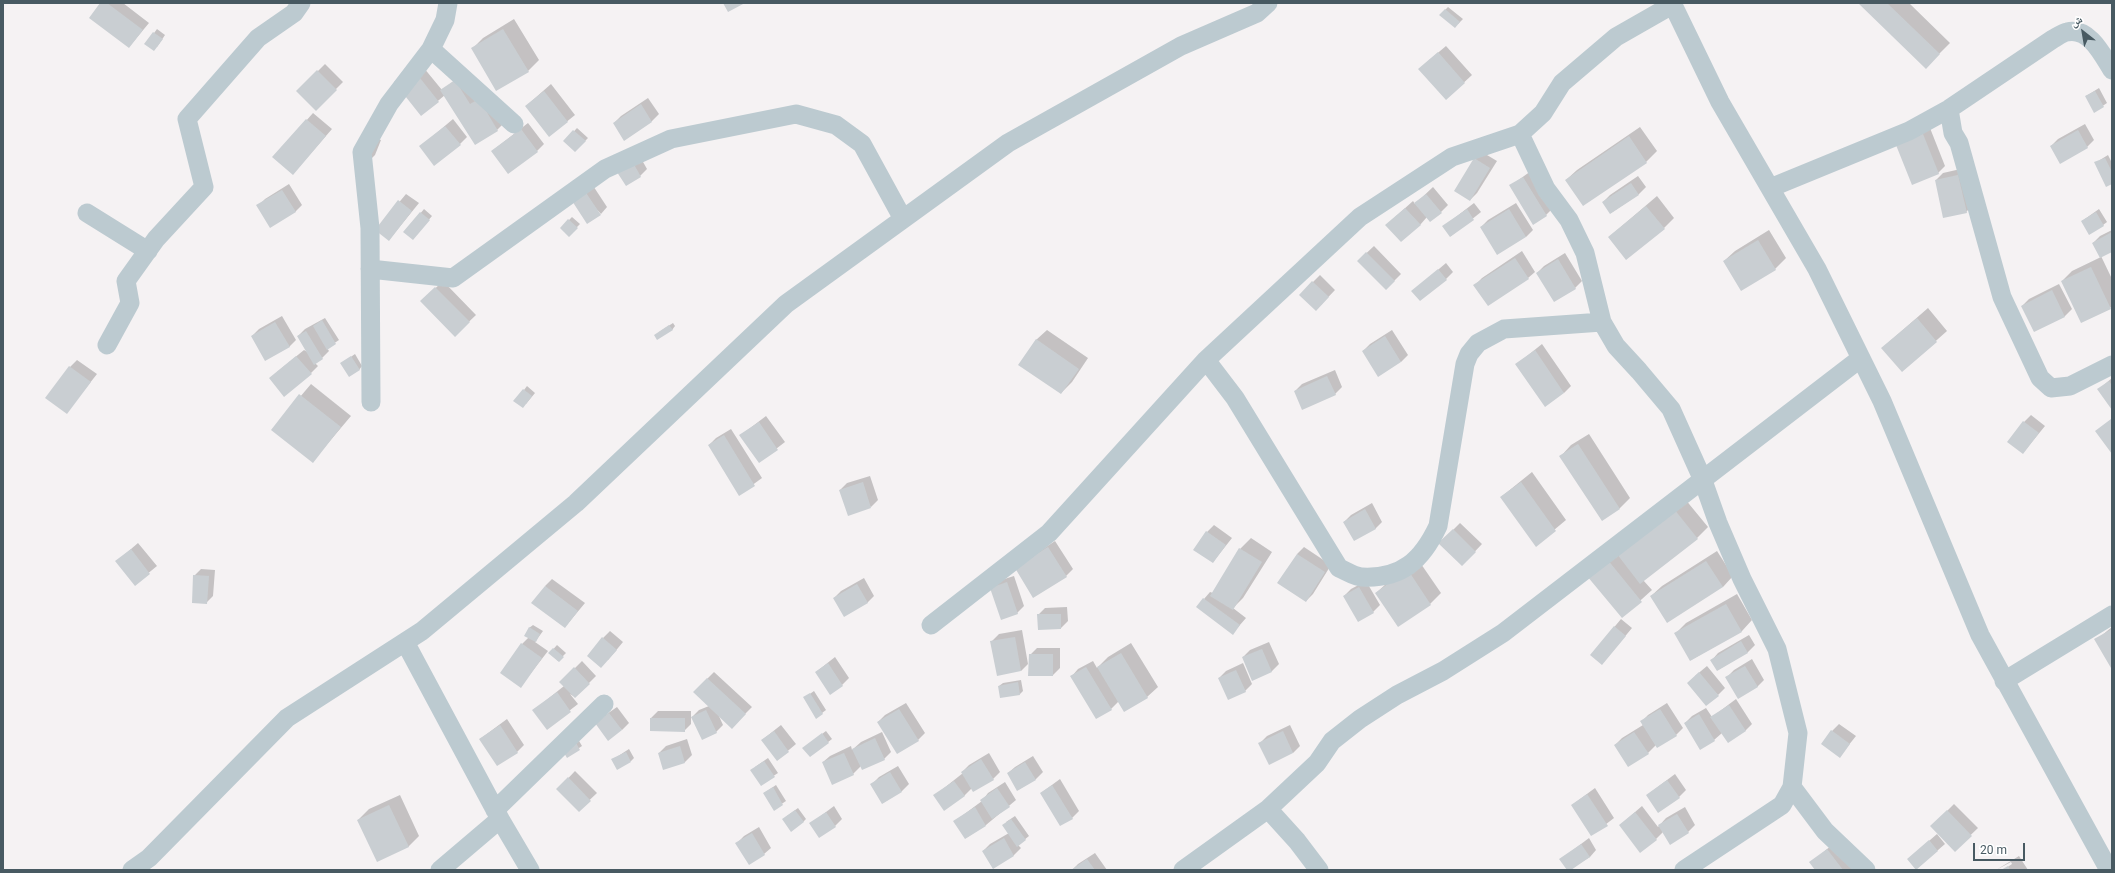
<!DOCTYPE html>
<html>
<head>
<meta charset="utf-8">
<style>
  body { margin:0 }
  #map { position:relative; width:2115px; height:873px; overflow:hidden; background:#f5f2f3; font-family:Roboto,"Noto Naskh Arabic",sans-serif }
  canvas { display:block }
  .frame { position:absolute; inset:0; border:4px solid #485a62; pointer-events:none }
  .north { position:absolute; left:2063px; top:12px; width:40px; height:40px; -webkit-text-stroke:3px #fff; paint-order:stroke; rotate:329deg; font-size:11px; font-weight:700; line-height:16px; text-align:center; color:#485a62 }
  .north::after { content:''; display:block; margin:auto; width:14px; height:18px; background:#485a62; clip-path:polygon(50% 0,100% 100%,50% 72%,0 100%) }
  .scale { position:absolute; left:1973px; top:843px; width:52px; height:18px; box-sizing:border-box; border:2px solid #485a62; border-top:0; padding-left:5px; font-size:12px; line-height:14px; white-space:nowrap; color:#485a62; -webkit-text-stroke:3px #fff; paint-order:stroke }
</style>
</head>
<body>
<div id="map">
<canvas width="2115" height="873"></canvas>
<div class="frame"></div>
<div class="north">ش</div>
<div class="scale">20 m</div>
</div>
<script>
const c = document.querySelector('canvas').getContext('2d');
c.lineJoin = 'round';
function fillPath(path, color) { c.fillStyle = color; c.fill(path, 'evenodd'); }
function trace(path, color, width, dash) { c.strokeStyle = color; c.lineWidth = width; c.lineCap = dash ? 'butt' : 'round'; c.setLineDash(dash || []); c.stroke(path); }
const shadow = new Path2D(`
  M101,3H123L149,23L129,47Z
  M1859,3H1909L1950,43L1926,67Z
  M1448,7L1463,19L1458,24L1445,10Z
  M514,19L539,60L528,71L472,49L483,38Z
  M157,29L165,35L157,47L146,44Z
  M1446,46L1472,75L1446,99L1427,62Z
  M419,62L442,90L463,74L504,123L497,130L445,95L421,115Z
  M325,64L343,82L316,109L298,91Z
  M551,84L575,115L549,136L526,106Z
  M2099,88L2107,103L2095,111L2086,96Z
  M648,98L659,114L652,121L624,139L614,123L621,116Z
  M313,113L332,129L299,167L274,157Z
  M453,119L467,137L460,144L420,147Z
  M528,123L544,144L537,151H492Z
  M2085,124L2094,140L2087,147L2051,146L2058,139Z
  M1640,127L1657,151L1646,162L1566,180L1577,170Z
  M577,128L588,138L575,151L565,141Z
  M1930,128L1945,166L1938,173L1897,146Z
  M376,138L381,140L375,155L371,159L366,157Z
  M1482,152L1497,161L1477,193L1470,200L1475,159Z
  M638,153L647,169L640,176L626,184Z
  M2108,155L2112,163V183L2095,163Z
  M1965,168L1973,205L1966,212L1936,180L1943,173Z
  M1531,171L1553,208L1546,215L1510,186Z
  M586,175L607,207L601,214L573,184Z
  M1638,176L1646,187L1639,194L1611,213L1603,202L1610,195Z
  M289,184L302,205L295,212L258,206L265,199Z
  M1433,187L1448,205L1441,212L1427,217L1420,225L1394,218L1413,201L1415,204Z
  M406,194L419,203L389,240L376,230Z
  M1657,196L1674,218L1664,228L1609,237Z
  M1474,203L1481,212L1451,236L1444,226Z
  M1516,203L1533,230L1526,237L1481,227L1488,220Z
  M424,209L432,216L416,235L405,232Z
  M2099,209L2107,222L2103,225L2082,221Z
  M572,217L580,224L569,235L561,228Z
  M1769,230L1786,258L1775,269L1724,261L1735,251Z
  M2112,230V250L2101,256L2112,279V306L2110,308L2062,281L2072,271L2101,257L2093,243L2100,236Z
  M1374,246L1401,274L1386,289L1358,261Z
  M1522,251L1535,272L1528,278L1475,285L1482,278Z
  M1565,253L1582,281L1575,288L1537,273L1544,266Z
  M1446,263L1453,272L1446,279L1413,291Z
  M1320,275L1335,290L1316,310L1300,295Z
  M443,281L476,315L455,335L422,301Z
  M2059,284L2072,309L2065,316L2034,331L2022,306L2029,299Z
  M1928,308L1947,331L1902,371L1882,348Z
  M282,316L296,340L289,347L252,336L259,329Z
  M325,318L339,340L327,348L329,351L322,358L315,363L318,366L311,373L277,372L304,350L309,353L298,336L305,329Z
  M673,323L675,326L672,330L659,332Z
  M1047,330L1088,358L1072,382L1061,393L1036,340Z
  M1392,330L1408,355L1401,362L1363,351L1370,344Z
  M1542,344L1571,386L1564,393L1517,364Z
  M355,354L362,366L359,370L342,363Z
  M77,360L97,374L67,412L70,367Z
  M1335,370L1342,387L1335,394L1295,391L1302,384Z
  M2112,378V409L2099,389Z
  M311,384L351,416L313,461L272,430Z
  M527,386L535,393L526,404L524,390Z
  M2031,415L2045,426L2023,453L2024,422Z
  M766,416L785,442L759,462L741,435Z
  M731,429L762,478L740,494L709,445L716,438Z
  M1589,434L1630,498L1620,508L1602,520L1561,456L1571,445Z
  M1532,472L1566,520L1536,545L1501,497Z
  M870,476L878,500L871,507L840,490L847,483Z
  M1685,499L1708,527L1697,538L1643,580L1652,590L1622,617L1588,576Z
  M1372,503L1382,522L1375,529L1344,522L1351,515Z
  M1460,523L1482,544L1462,565L1440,543Z
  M1214,525L1232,538L1213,562L1207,532Z
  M1251,538L1272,552L1243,598L1233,608L1246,618L1233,633L1204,599L1210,592L1213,593L1240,549Z
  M1055,541L1073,569L1066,576L1023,562Z
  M138,543L157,566L135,584L117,561Z
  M1304,547L1331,565L1313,594L1306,601L1297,554Z
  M1717,551L1733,576L1723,587L1651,596L1662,586Z
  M1419,561L1441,593L1430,604L1398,626L1376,593L1387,583Z
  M201,569L215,570L213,596L206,603L194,576Z
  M1014,576L1024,606L1017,613L991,588L998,581Z
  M864,578L874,596L867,603L834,598L841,591Z
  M552,579L585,603L565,627L545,586Z
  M1366,581L1380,605L1373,612L1344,596L1351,589Z
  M1737,594L1752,620L1742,631L1691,660L1676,633L1686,623Z
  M1067,607L1068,621L1061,628L1038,615L1045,608Z
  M1621,619L1632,628L1602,664L1591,655Z
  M533,625L543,631L535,642L548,651L521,686L522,644L529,637V628Z
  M2112,627V666L2096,640Z
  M1022,630L1028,664L1021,671L992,641L999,634Z
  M610,631L623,642L608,660L603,638Z
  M1749,635L1755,645L1748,652L1718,670L1712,660L1718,653Z
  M1269,642L1279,664L1272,671L1253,680L1243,657L1250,650Z
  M1131,643L1158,687L1147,697L1118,702L1111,709L1072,676L1078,669L1093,661L1097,668L1108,657Z
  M557,645L566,653L558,661L550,653Z
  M1037,648H1060V668L1053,675L1030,655Z
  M835,657L849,678L842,685L816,672Z
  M1752,659L1764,680L1757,687L1727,677L1734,670Z
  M582,661L596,676L575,697L570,694L578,704L547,728L534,710L564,686L568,675Z
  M1243,663L1252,684L1245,691L1219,678L1226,671Z
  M1707,666L1725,688L1718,695L1695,676Z
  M714,672L752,707L732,727L718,714L723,725L716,732L692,717L699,710L709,706L694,692Z
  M1021,680L1023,691L1020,694L1001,697L999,686L1003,683Z
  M814,691L826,710L822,713L804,698Z
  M1736,699L1752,724L1745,731L1722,733L1714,740L1685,723L1692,716L1706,708L1712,717Z
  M906,703L925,733L918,740L878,722L885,715Z
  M1667,703L1683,728L1676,735L1656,745L1648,753L1615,745L1622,738L1643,725L1641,722L1648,715Z
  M617,707L629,723L622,730L604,716Z
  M658,711H691V724L684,731L651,718Z
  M507,719L524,745L517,752L480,739Z
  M1839,724L1856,736L1840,756L1832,731Z
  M781,725L796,744L777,760L762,740Z
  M1290,725L1300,746L1293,753L1260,743L1267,736Z
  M826,731L832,739L810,756L807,745Z
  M882,732L891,752L884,759L861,766L853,774L823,762L830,756L851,746L852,750L861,742Z
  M575,734L582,746L567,756Z
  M687,739L692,755L685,762L664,769L659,753L666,746Z
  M629,749L634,758L631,761L612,760Z
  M989,753L1000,772L993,779L972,788L964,796H934L963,773L962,772L969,765Z
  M1033,756L1043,772L1036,779L1018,790L1008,773L1015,767Z
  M768,758L778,773L761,784L755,767Z
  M898,766L909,784L902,791L883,803L872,784L879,777Z
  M575,771L597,793L579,810L558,789Z
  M1675,774L1686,790L1679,797L1647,795Z
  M1060,779L1079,811L1072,818L1041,793Z
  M1005,782L1016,800L986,825L966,838L955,821L982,801L988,793Z
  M776,785L786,801L774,809L764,793Z
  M1595,788L1614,818L1592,835L1572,805Z
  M400,795L419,836L408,847L358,820L369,809Z
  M1954,804L1978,828L1955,850L1932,826Z
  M834,806L842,819L835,826L810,824Z
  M1642,806L1658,827L1666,818L1685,807L1695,825L1688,832H1663L1656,839L1620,825Z
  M798,808L806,819L803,822L787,816Z
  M1015,816L1029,836L1018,845L1021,848L1014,855L993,868L983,851L990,844L1009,833L1006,822Z
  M759,827L771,848L764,854L737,843L744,836Z
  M1937,834L1945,844L1916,869L1908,859Z
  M1589,838L1596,850L1590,857L1568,870L1561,859Z
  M1834,843L1855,870H1816L1811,863Z
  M1095,853L1107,870H1072L1078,864Z
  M2019,856L2028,870H2003L2012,864L2011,862L1996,870Z`);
const building = new Path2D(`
  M100,3H107L143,30L129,48L89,18Z
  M723,3H745L728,12Z
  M1858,3H1887L1940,54L1926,69Z
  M1445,9L1460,22L1455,28L1439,15Z
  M503,29L529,72L496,91L471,48Z
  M153,32L163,39L154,51L144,44Z
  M1438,52L1465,83L1446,100L1418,69Z
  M412,68L439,102L421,116L394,82Z
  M317,70L337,90L316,111L296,91Z
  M455,80L470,104L479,99L498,131L475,145L440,90Z
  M544,91L568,122L549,137L525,106Z
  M2095,91L2104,107L2094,113L2085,96Z
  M641,104L652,122L624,141L613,123Z
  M306,119L326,136L293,175L272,157Z
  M445,126L461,145L434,166L419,146Z
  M521,129L538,152L508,174L491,151Z
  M573,130L586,141L575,152L563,141Z
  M2078,130L2088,148L2060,164L2050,146Z
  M1923,134L1939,174L1912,185L1896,145Z
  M1629,136L1647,163L1583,206L1565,180Z
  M1474,158L1490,168L1470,201L1454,191Z
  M2105,158L2112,172V184L2106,187L2094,162Z
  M631,159L641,177L626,186L615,169Z
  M1958,175L1967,213L1943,218L1935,180Z
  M1523,177L1547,216L1533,225L1509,185Z
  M578,181L601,215L587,224L565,190Z
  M1631,183L1639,195L1610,214L1602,202Z
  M282,190L296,212L270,228L256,205Z
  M1426,194L1442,213L1430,222L1414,203Z
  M398,200L412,211L389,241L375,230Z
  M1646,206L1665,229L1626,260L1608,237Z
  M1405,208L1421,225L1401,242L1385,225Z
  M1467,209L1474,220L1450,237L1442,226Z
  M1509,209L1526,237L1497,255L1480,227Z
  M420,212L430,220L413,240L403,232Z
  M2096,212L2104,226L2089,235L2081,221Z
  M568,219L578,228L569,237L560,228Z
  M2112,232V252L2100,258L2092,243Z
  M1758,240L1776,270L1741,291L1723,261Z
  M1366,252L1395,281L1386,290L1357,261Z
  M1515,258L1529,279L1488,306L1473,285Z
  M1558,259L1576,289L1554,302L1536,273Z
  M2091,267L2111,309L2081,323L2061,281Z
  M1438,269L1447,280L1420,301L1411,291Z
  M1312,281L1329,297L1316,311L1299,295Z
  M435,287L470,322L455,337L420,301Z
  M2052,290L2065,317L2034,332L2021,306Z
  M1917,318L1937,342L1902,372L1881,348Z
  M322,320L336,344L327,350L313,326Z
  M275,322L290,347L265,361L251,336Z
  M669,325L673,330L657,340L654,335Z
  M306,331L323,359L314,365L297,336Z
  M1385,336L1401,362L1378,377L1362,351Z
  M1036,339L1079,369L1061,394L1018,365Z
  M1535,350L1564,393L1545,407L1515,364Z
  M296,356L312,374L284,397L269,378Z
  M351,356L360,370L349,377L340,363Z
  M69,366L91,382L67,414L45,398Z
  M1327,376L1336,395L1302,410L1294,391Z
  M2109,381L2112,386V410L2097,389Z
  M523,389L532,396L523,408L513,401Z
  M299,394L341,427L313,463L271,430Z
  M2111,419L2112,420V454L2095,431Z
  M2023,421L2039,433L2023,454L2007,442Z
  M759,422L778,450L759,463L739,435Z
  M724,435L755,486L739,496L708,445Z
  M1578,444L1620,509L1602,521L1559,456Z
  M863,482L871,508L848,516L839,490Z
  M1521,482L1556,531L1536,547L1500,497Z
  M1365,509L1376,529L1354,541L1343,522Z
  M1674,509L1698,539L1640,584L1617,554Z
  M1453,529L1476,552L1462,566L1438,543Z
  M1206,531L1226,545L1213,563L1193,550Z
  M1048,547L1067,577L1033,598L1015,568Z
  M1239,548L1262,562L1233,610L1210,596Z
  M131,549L150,574L135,586L115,561Z
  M1297,554L1325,572L1306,602L1277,583Z
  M1607,559L1642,602L1622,618L1587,576Z
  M1706,561L1723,587L1667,623L1650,596Z
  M1408,570L1431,605L1398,627L1375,593Z
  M193,575L209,576L207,604L192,603Z
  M1007,582L1018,614L1001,620L990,588Z
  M857,584L868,603L844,617L833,598Z
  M545,586L578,611L565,628L531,603Z
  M1359,587L1374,613L1358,622L1343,596Z
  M1203,598L1240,625L1233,635L1196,607Z
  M1726,604L1742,632L1690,661L1674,633Z
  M1037,614H1061V629L1038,630Z
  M1614,626L1626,636L1602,665L1590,655Z
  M529,627L540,634L536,642L524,636Z
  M2112,629V667L2111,668L2094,639Z
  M602,637L617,650L601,668L587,656Z
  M1015,637L1021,671L997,676L990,641Z
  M1741,641L1748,653L1717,671L1710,660Z
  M521,643L542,658L521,688L500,673Z
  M553,648L564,657L559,662L548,653Z
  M1262,649L1272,672L1252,681L1242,657Z
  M1121,653L1148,698L1124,712L1097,667Z
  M1029,654H1053V676H1028Z
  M828,663L843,686L830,695L815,672Z
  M1745,666L1758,687L1738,699L1725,677Z
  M574,667L590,684L575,698L559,682Z
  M1086,667L1112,710L1096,719L1070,676Z
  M1236,670L1246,692L1228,700L1218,678Z
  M1699,672L1719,696L1706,706L1687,683Z
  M707,678L746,714L732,729L693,692Z
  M1018,682L1020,695L1000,698L998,686Z
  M557,692L571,712L547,730L532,710Z
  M810,693L823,714L816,719L803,697Z
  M1729,705L1746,731L1728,743L1710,717Z
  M899,709L919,741L897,754L877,722Z
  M1660,709L1677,736L1657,748L1640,721Z
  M706,710L717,733L702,740L691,717Z
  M609,713L622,730L608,741L595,723Z
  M1699,714L1715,741L1700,750L1684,723Z
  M650,718H685V732L650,731Z
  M500,725L518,753L497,766L479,739Z
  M1831,730L1850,744L1840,758L1821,744Z
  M774,731L789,752L777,761L761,740Z
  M1283,731L1293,753L1269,765L1258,743Z
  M1634,732L1649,754L1628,767L1614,745Z
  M822,733L829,743L810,757L802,748Z
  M572,736L580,750L567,758L559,744Z
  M875,738L885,760L862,770L852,749Z
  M680,746L685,763L663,770L658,753Z
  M626,752L631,762L617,770L611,759Z
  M844,753L854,775L832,785L822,762Z
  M981,759L994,780L973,792L961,772Z
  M764,761L775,777L761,786L750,770Z
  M1025,762L1036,780L1017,791L1007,773Z
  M890,772L902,792L882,804L870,784Z
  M568,777L591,801L579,812L556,789Z
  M1667,780L1680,798L1658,813L1646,795Z
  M954,781L965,796L944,811L933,795Z
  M1052,785L1073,819L1060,826L1040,793Z
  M773,787L783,805L774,811L763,793Z
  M997,788L1010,807L992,819L980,800Z
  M1587,794L1608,826L1591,836L1571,805Z
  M389,805L409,847L377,862L357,820Z
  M975,807L986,826L965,839L953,821Z
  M795,810L804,822L791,832L782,819Z
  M1947,810L1972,836L1955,852L1930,826Z
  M826,812L836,827L819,838L809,823Z
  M1635,812L1657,840L1640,853L1619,825Z
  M1677,814L1689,833L1670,845L1658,825Z
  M1011,819L1026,840L1017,847L1002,825Z
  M752,833L765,855L749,865L735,843Z
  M1004,838L1014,856L993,869L982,851Z
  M1929,840L1938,851L1916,870L1907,859Z
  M1581,844L1590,857L1571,870H1567L1559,859Z
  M1827,849L1843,870H1815L1809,862Z
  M1087,859L1095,870H1071Z
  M2008,866L2010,870H2001Z`);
const minor = new Path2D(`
  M1672,3L1720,102L1817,269L1882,401L1980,635L2109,870
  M431,49L514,124
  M1949,109L1953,133L1959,143L2002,297L2040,378L2051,388L2070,386L2112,365
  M1520,134L1546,189L1569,220L1585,253L1602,322L1616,346L1639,371L1671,409L1702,478L1718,523L1742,579L1777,649L1798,733L1792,787L1782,805L1684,870
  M1770,188L1909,131L1949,109L2053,39C2057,37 2062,33 2067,32C2089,27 2102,54 2112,70
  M87,213L148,251
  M370,269L453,278L605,169L671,139L796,114L836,125L862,144L903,219
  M107,345L130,303L126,281L156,239L204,187L187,119L258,38L294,13L301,3
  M1206,360L1235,398L1339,568C1346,571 1355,577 1362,577C1402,579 1422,560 1438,526L1465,364L1469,354L1478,343L1504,329L1602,322
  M371,402L370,228L362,152L389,104L431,49L445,20L448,3
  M931,625L1049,533L1206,360L1360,217L1452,157L1520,134L1543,113L1562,83L1616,37L1672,5
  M405,642L500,819L440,870
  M2004,681L2112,615
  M1792,787L1825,831L1866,870
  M1268,809L1297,841L1319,870
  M495,810L604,704
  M500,819L530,870
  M132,870L149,858L287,718L422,631L576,503L786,304L1008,143L1181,46L1257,13L1268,3
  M1183,870L1268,809L1317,763L1332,741L1360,719L1397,695L1443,671L1503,633L1861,358`);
fillPath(shadow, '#0003');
fillPath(building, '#c9ced2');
trace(minor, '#bccad0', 19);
</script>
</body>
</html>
